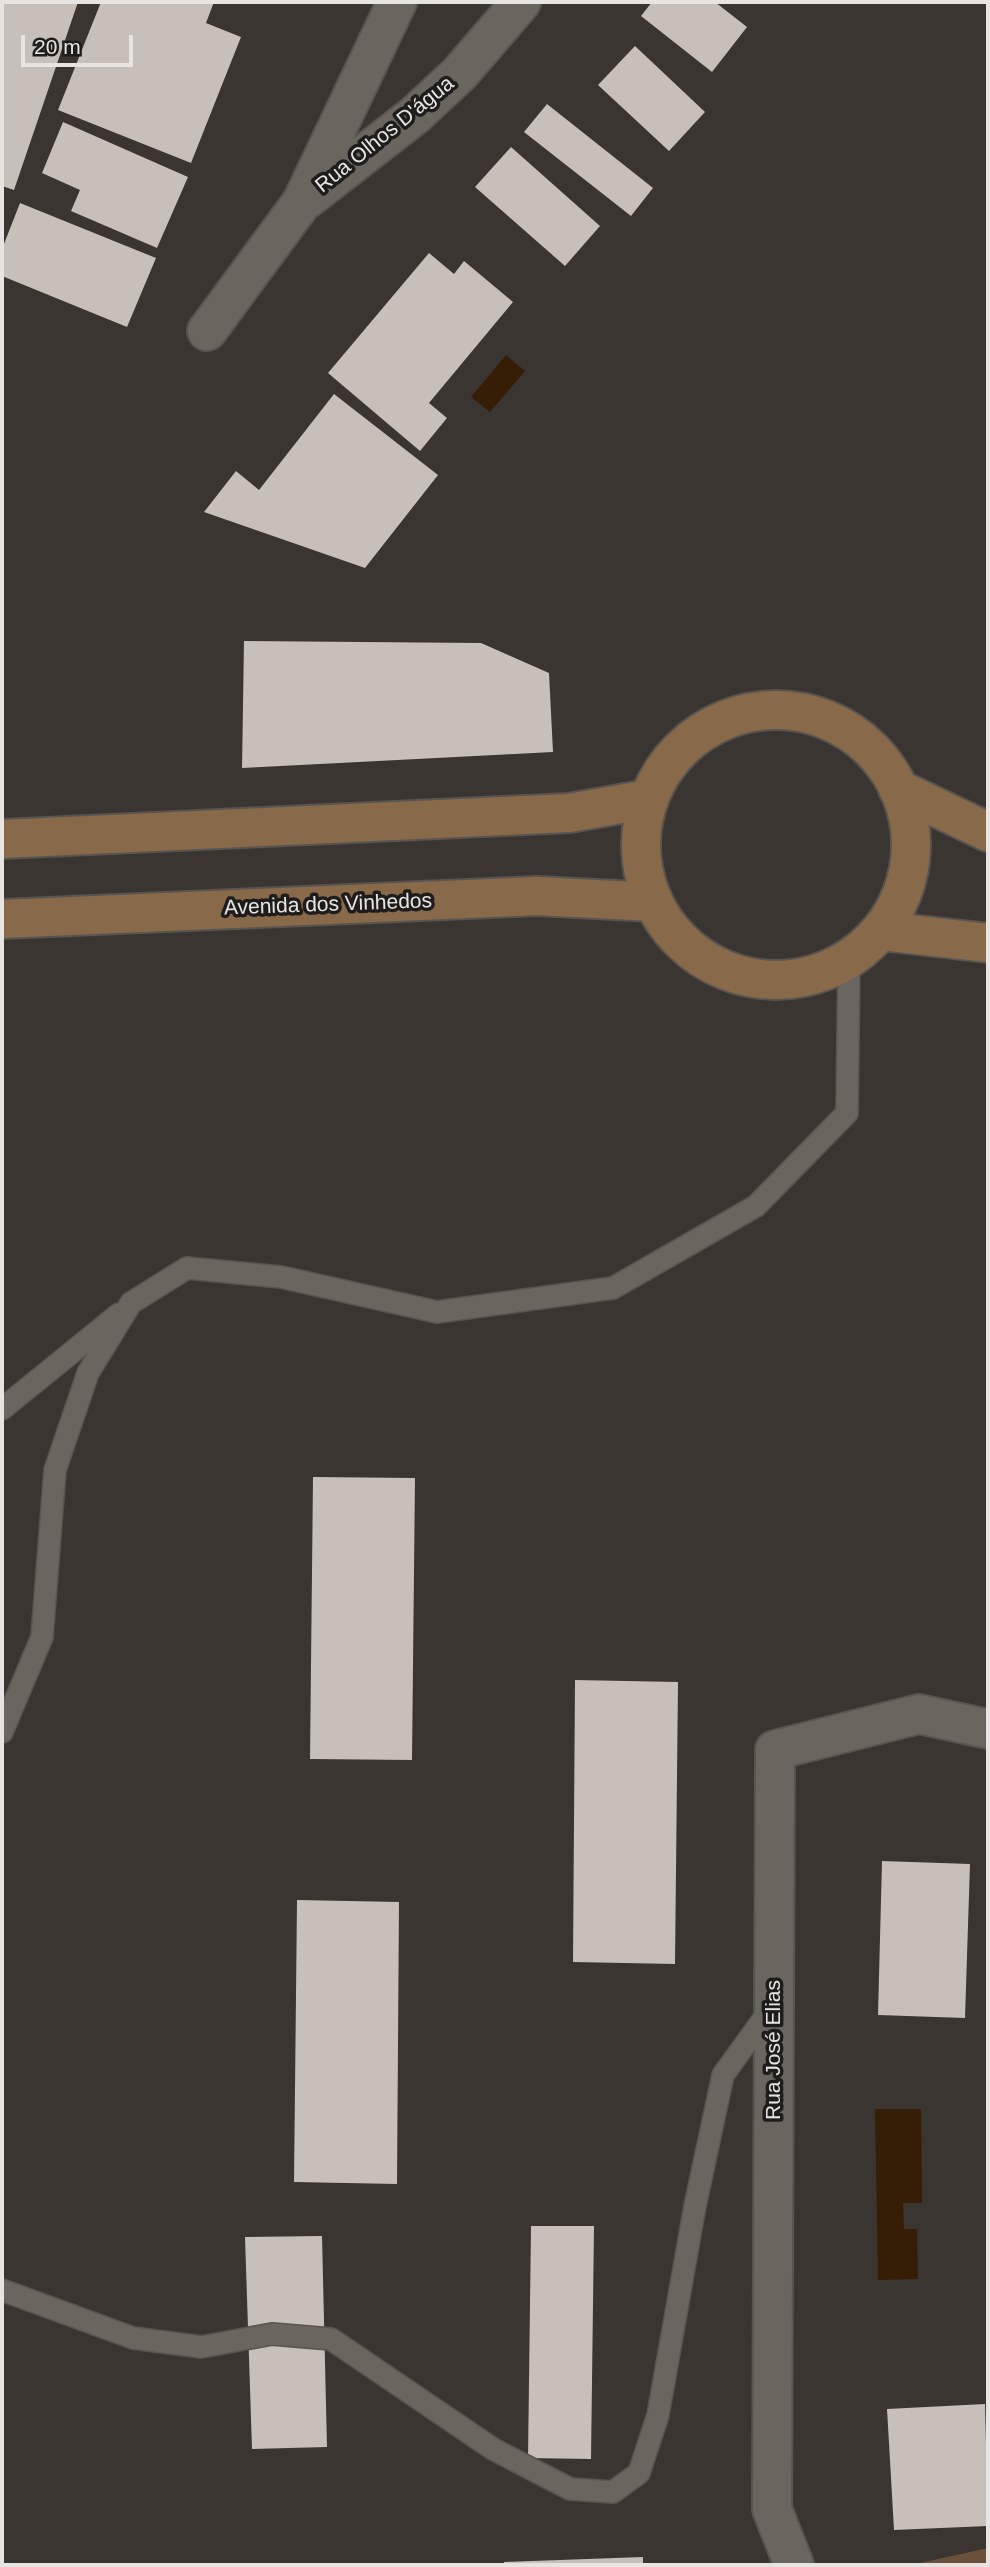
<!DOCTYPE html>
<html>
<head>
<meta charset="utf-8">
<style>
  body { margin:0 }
  #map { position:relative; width:990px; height:2567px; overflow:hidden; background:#3a3530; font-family:Arial,sans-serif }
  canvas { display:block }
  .frame { position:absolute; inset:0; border:4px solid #e7e4e1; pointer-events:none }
  .scale { position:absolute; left:21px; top:35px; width:112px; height:32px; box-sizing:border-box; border:4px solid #e7e4e1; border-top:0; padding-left:9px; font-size:21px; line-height:24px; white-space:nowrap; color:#e7e4e1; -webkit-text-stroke:5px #1f1d1b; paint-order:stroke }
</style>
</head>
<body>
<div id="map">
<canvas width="990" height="2567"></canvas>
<div class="frame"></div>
<div class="scale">20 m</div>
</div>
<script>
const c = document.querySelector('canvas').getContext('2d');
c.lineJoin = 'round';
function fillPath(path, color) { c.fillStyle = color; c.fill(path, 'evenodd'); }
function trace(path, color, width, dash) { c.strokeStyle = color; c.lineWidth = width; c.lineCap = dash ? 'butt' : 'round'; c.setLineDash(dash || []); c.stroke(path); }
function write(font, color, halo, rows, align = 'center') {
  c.font = font + ' Arial,sans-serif'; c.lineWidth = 7; c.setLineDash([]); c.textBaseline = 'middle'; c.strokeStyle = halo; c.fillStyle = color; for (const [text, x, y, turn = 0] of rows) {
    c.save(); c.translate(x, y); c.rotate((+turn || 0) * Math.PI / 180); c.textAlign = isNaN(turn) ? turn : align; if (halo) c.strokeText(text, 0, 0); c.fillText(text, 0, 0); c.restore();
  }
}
const green = new Path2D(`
  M988,2548V2565H911Z`);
const water = new Path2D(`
  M506,355L525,371L490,412L471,397Z
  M875,2109H921L922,2203H903L904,2229H917L918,2279L878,2280Z`);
const building = new Path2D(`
  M2,2H78L14,190L2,186Z
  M101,2H214L206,23L241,37L191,163L58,110Z
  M652,2H715L747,27L712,72L641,16Z
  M635,46L705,112L669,151L598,85Z
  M547,104L653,188L631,216L524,132Z
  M63,122L188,177L157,248L71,211L80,190L42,173Z
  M511,147L600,226L565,266L475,187Z
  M20,203L156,258L127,327L2,276V249Z
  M429,253L454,274L464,261L513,302L429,403L447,418L420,451L328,373Z
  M334,394L438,475L365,568L204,512L236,471L259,490Z
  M244,641L481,643L549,673L553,752L242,768Z
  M313,1477L415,1478L412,1760L310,1759Z
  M575,1680L678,1682L675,1964L573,1962Z
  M882,1861L970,1864L965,2018L878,2015Z
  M297,1900L399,1902L397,2184L294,2182Z
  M531,2226H594L591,2459L528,2458Z
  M322,2236L327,2447L252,2449L245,2237Z
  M985,2404L988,2526L894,2530L887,2409Z
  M643,2557V2565H504V2562Z`);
const path = new Path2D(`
  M872,751L883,754`);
const service = new Path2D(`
  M2,1409L119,1314
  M2,1732L42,1637L55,1470L88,1373L131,1303L187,1268L281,1277L437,1312L613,1288L756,1206L847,1113L849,960
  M2,2290L133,2338L201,2347L272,2334L331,2339L493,2449L570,2489L613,2492L639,2473L658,2415L695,2206L723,2075L770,2010`);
const minor = new Path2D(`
  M307,199L415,115L460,73L521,2
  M207,331L302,202L397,2
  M794,2565L772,2509L775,1750L919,1714L988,1729`);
const secondary = new Path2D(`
  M641 845a135 135 0 1 1 270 0a135 135 0 1 1-270 0Z
  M898,789L988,832
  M2,839L569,813L649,799
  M2,919L537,896L654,902
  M882,931L988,943`);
const streetNames = [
  ["Rua Olhos D'água",385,135,-39],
  ["Avenida dos Vinhedos",328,905,-2],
  ["Rua José Elias",774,2050,-90]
];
fillPath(green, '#6b513a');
fillPath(water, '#351d06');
fillPath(building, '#c6bfba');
trace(service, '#585450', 24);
trace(minor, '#585450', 42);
trace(secondary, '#585450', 42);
trace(path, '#8f8b87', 4.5, [3.5, 3.5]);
trace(service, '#6b6560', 21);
trace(minor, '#6b6560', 38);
trace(secondary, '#886a4a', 38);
write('21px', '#e7e4e1', '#1f1d1b', streetNames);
</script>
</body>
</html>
